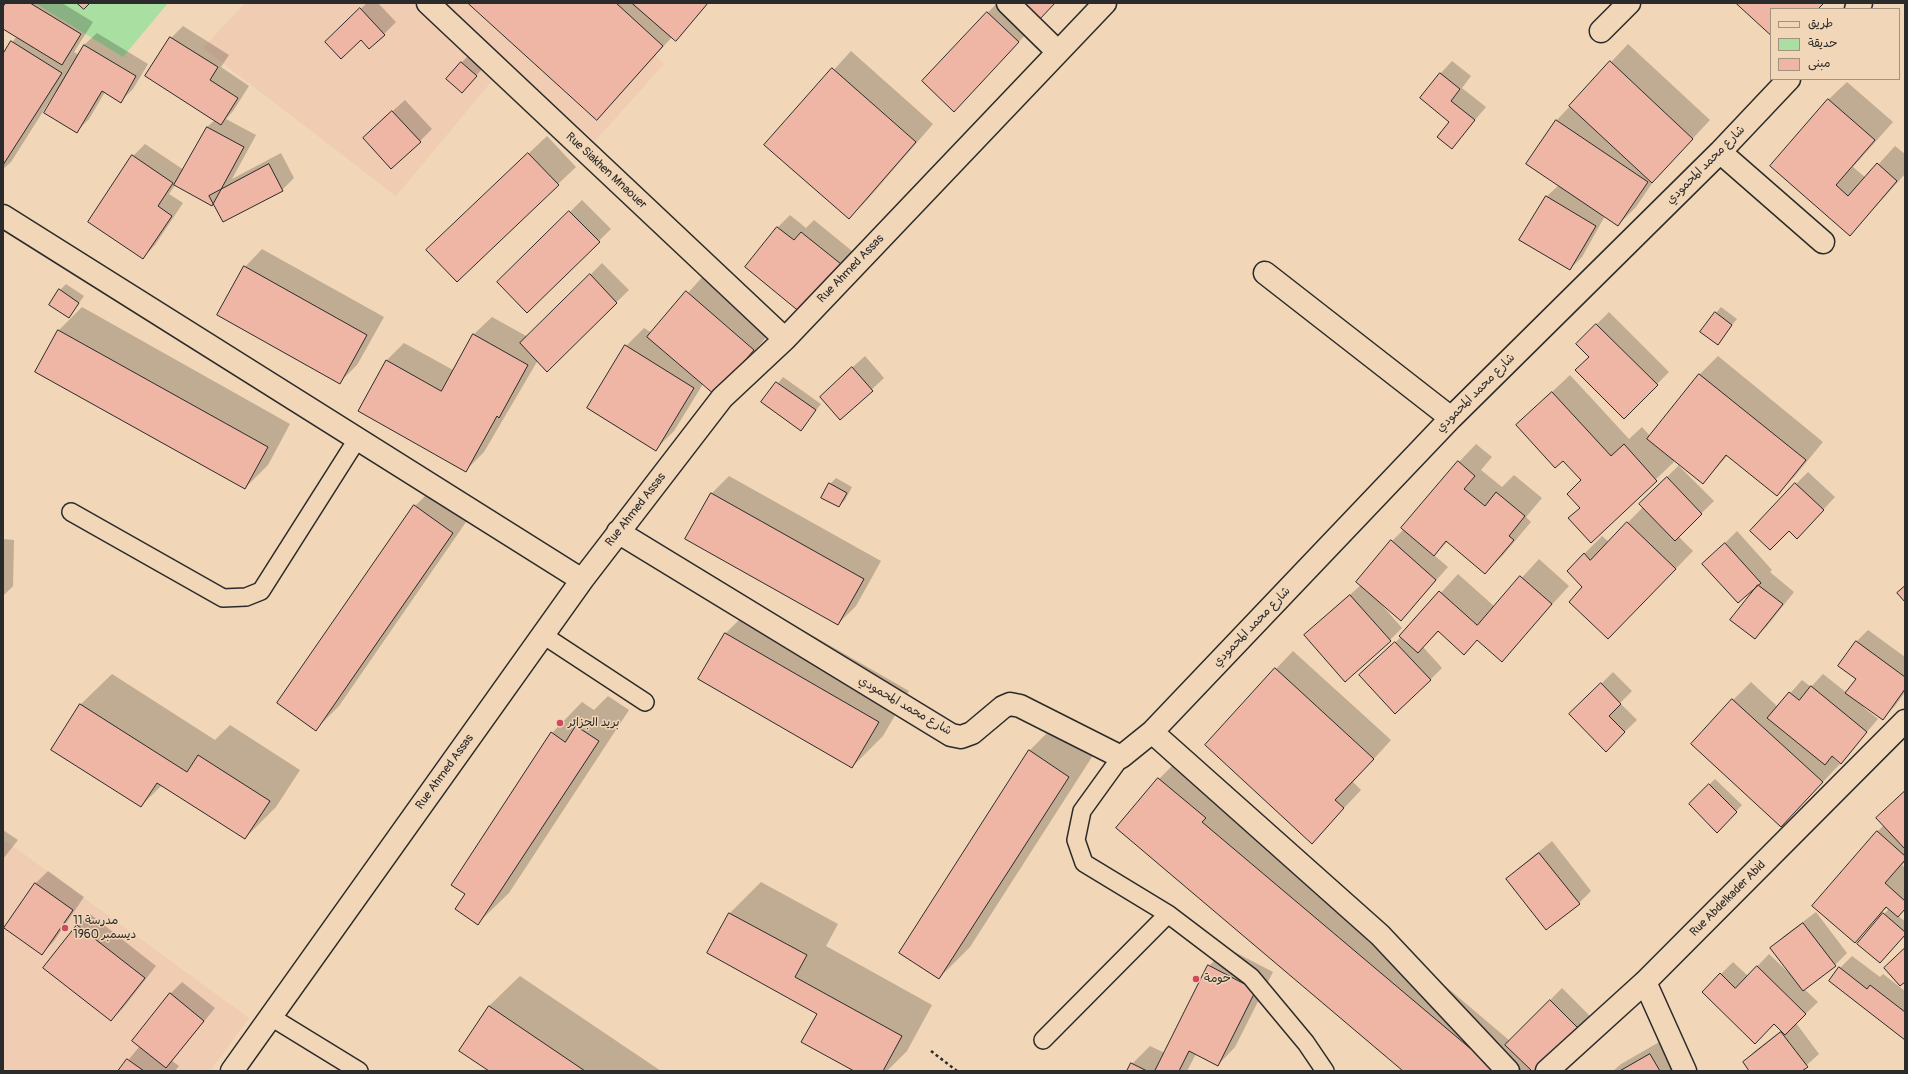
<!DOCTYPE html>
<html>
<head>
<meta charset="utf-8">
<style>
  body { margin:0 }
  #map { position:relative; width:1908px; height:1074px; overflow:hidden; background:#f1d6b8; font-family:Pangolin,"Playpen Sans Arabic",sans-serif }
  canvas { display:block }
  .frame { position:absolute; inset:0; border:4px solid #2b2b2b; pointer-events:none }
  .legend { position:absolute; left:1770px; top:8px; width:130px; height:72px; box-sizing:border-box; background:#f1d6b8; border:1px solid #a29280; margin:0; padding:5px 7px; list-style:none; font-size:12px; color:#2b2b2b }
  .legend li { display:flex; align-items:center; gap:8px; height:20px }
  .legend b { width:20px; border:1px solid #a29280 }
</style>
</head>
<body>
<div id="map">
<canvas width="1908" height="1074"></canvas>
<div class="frame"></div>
<ul class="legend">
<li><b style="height:5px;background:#f1d6b8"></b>طريق</li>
<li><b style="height:11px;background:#aadfa2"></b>حديقة</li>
<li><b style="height:11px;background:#efb6a6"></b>مبنى</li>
</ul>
</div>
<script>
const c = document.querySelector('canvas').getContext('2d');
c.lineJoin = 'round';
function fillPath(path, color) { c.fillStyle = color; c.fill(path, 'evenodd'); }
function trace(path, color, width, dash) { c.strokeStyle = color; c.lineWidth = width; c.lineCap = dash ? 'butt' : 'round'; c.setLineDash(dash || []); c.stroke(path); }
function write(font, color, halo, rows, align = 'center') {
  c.font = font + ' Pangolin,"Playpen Sans Arabic",sans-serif'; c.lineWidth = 3; c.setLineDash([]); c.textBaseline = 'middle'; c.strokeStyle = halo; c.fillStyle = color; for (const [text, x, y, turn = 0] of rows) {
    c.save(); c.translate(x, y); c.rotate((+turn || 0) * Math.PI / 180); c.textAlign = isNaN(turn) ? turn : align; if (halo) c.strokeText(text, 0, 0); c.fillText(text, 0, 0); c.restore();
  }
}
const built = new Path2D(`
  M245,3H607L664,64L595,141L507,63L396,196L203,48Z
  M3,839L249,1018L210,1071H3Z`);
const green = new Path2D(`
  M35,3H168L123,57Z`);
const shadow = new Path2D(`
  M7,3H62L93,22L74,52L79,55L84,45L97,33L148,64L133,89L121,101L105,92L89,119L77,131L56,91L11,162L3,169V55L17,36L3,28V9Z
  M367,3H378L396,22L384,34L361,38L338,30Z
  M469,3H708L676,39L673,36L597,119Z
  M997,3L1030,30L966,98L923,81Z
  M183,26L229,55L221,67L249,86L233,111L226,119L256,135L232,179L281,153L294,178L282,190L214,203L175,185L169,194L183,203L155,245L143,258L133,156L145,144L184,170L207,127L215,120L147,76L171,38Z
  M1628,44L1710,120L1655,179L1636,207L1618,225L1605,216L1582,257L1570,269L1546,197L1559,185L1528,163L1557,120Z
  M851,51L933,124L867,200L849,218L766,144Z
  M467,57L482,69L468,85L461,63Z
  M1452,61L1471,76L1462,88L1486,107L1452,147L1450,122L1440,74Z
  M1847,82L1893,122L1853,167L1866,178L1895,146L1905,154V174L1850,235L1771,166L1829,99Z
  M405,100L432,129L420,141L376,126Z
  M547,136L576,167L558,184L446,232Z
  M582,200L611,229L527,312L499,282Z
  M790,215L806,228L814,220L852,251L813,299L746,267L778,227Z
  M262,249L384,317L357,365L339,383L245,267Z
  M602,263L629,290L547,370L538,360L484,452L466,470L386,361L404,343L453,370L474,334L492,317L528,337Z
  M705,274L771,332L732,376L703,384L674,431L656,449L626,346L644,328L652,333Z
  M66,284L84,296L69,317L60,290Z
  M82,307L290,424L268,465L245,488L36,372L59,330Z
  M1721,307L1737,319L1717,343L1716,313Z
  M1609,312L1669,372L1624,418L1590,357L1577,344Z
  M865,356L884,378L840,419L833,385Z
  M1718,356L1823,442L1794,477L1776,495L1728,455L1703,483L1680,465L1679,466L1714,501L1678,536L1693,551L1626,620L1584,587V554L1602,536L1609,542L1643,507L1640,504L1680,464L1672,458L1674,462L1591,541L1581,507L1582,480L1563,459L1517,425L1570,375L1629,439L1642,427L1650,436L1700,374Z
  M783,377L821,404L801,429L763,402Z
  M1476,444L1492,457L1481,470L1502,487L1514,475L1542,498L1526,517L1531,522L1503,555L1485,573L1448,541L1434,555L1448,567L1401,620L1381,604L1402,628L1390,640L1318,623L1361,585L1392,541L1404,529L1459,462Z
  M1808,472L1835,497L1809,525L1796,484Z
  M729,476L881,561L856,606L838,624L711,494Z
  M836,478L852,487L845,500L839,506L830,484Z
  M438,483L475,509L339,706L316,729L415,506Z
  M1737,531L1772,570L1770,572L1794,592L1767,626L1755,638L1732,620L1760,584L1716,552Z
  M3,539L14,540L13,586L3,596Z
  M1539,559L1569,586L1501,660L1478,639L1464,653L1439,631L1423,647L1442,668L1430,680L1373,663L1401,637L1458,574L1495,607Z
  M756,603L909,691L883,736L852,767L725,634Z
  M1868,630L1905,657V692L1895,706L1882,719L1864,705L1863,707L1878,719L1841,762L1835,758L1834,759L1840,764L1781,826L1733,700L1751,682L1778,707L1802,680L1811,687L1823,674L1847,693L1857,679L1856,642Z
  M1293,651L1391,740L1353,782L1361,790L1312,842L1276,669Z
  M1613,672L1632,691L1620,703L1637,720L1606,750L1571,714Z
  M112,674L215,740L230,725L300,770L276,807L245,838L162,785L141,806L53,750L81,704Z
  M608,696L629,710L509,893L478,923L466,894L552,733L582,702L594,710Z
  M1060,720L1099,746L970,947L939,978L1029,751Z
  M1182,756L1225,799L1510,1041L1562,988L1593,1019L1541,1071H1405L1159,779Z
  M1715,779L1742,805L1717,831L1690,804Z
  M1905,791V862L1902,865L1905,868V909L1898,916L1905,921V934L1884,914L1889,909L1887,907L1855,942L1877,832L1884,825Z
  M3,830L18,840L3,859Z
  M1552,841L1591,891L1579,903L1508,879L1520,867Z
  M48,871L84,897L54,941L42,953L5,928L36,883Z
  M761,882L838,924L826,946L932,1005L907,1051L887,1071H856L819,1013L708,953L730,913Z
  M1816,912L1847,953L1835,965L1804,989L1818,1002L1796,1023L1819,1054L1800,1071H1751L1744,1062L1756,1050L1782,1030L1774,1023L1703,992L1733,962L1748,976L1769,954L1790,974L1772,948L1784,936Z
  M90,914L156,966L123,1008L111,1020L45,968L78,926Z
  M1227,948L1273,972L1235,1047L1218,1065L1196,1054L1187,1071H1129L1132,1064L1150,1046L1165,1053L1209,966Z
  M1852,956L1880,977L1883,974L1905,991V1039L1840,968Z
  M520,976L661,1071H491L489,1006Z
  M182,982L215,1008L172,1061L179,1066L175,1071H119L140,1046L170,994Z
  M1668,1037L1687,1071H1613L1621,1064Z`);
const building = new Path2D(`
  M6,3H30L81,34L62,65L3,29V7Z
  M77,3H90L84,9Z
  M468,3H616L663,46L597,120Z
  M632,3H708L676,41Z
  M1021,3H1055L1039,20Z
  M1736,3H1824L1818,9H1771V35Z
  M360,8L385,35L369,49L361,40L341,59L325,42Z
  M987,12L1019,42L954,112L922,81Z
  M170,37L218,67L210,80L238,98L221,125L145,76Z
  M11,41L62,73L3,165V54Z
  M84,45L136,76L121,103L102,91L77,133L44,113Z
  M1610,61L1693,139L1652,183L1569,106Z
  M461,62L477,76L462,93L446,79Z
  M832,68L916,142L849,219L764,145Z
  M1440,73L1460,89L1451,101L1475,120L1452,149L1437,137L1449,122L1420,98Z
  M1828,99L1875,140L1836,185L1848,196L1877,163L1897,181L1850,236L1770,166Z
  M392,111L421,142L391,169L363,138Z
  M1556,120L1648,182L1618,226L1526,164Z
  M207,127L244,147L212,206L174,185Z
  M528,153L559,185L457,282L426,250Z
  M132,155L173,183L158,206L172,216L143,259L88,222Z
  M269,164L283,191L223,222L209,196Z
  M1546,196L1596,226L1570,270L1519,240Z
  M569,211L600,242L527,313L497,282Z
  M777,227L794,240L801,232L841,264L801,313L745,267Z
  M244,266L367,335L340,384L217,315Z
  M590,274L617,303L547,372L520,343Z
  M59,289L79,303L69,318L49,305Z
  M686,291L754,350L715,395L647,337Z
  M1715,312L1732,325L1718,345L1700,332Z
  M1596,324L1658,385L1624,419L1575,370L1589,357L1576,344Z
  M58,330L268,447L245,489L35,372Z
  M473,334L528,365L499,418L497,416L466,472L358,411L386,360L441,391Z
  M625,345L694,388L656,451L587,408Z
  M852,367L873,391L840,420L820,397Z
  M1699,374L1806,460L1777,496L1726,455L1703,484L1647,439Z
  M776,382L816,410L801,431L761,402Z
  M1552,392L1611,456L1624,444L1657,481L1591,543L1568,518L1580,508L1567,494L1581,480L1563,461L1555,468L1516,425Z
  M1458,461L1475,476L1464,489L1485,506L1496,492L1525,516L1509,536L1514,540L1485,574L1446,541L1434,556L1401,528Z
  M1667,477L1702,514L1675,541L1639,504Z
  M829,483L847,493L839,507L821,498Z
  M1795,483L1824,510L1797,539L1789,531L1770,550L1750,531Z
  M711,493L864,579L838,625L685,539Z
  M414,505L453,533L316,731L277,703Z
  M1627,522L1676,569L1608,639L1569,602L1582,587L1567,571L1584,553L1590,560Z
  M1391,540L1436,580L1401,621L1356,582Z
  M1725,543L1761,583L1738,603L1702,564Z
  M1520,576L1552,604L1502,662L1477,640L1464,655L1438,631L1418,653L1399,636L1439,591L1477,625Z
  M1758,585L1783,604L1755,639L1730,620Z
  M1905,586V602L1897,593Z
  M1350,595L1391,641L1345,682L1304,635Z
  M725,633L879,722L852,768L698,679Z
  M1856,641L1905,677V689L1883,720L1845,693L1856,679L1838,666Z
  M1395,642L1431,680L1395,714L1359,675Z
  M1275,668L1374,759L1335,800L1344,808L1312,844L1205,745Z
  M1601,683L1621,704L1609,716L1625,732L1606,752L1569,714Z
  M1811,686L1867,732L1841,764L1832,756L1825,765L1767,718L1789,692L1799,700Z
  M1732,699L1823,782L1781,827L1691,744Z
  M80,704L187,772L198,755L270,801L245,839L157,783L141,807L51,750Z
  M576,726L599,741L478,925L455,909L465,894L451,885L551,732L565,742Z
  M1029,750L1069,777L939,979L899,953Z
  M1158,778L1206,818L1202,822L1497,1071H1403L1116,828Z
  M1709,784L1737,812L1717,833L1689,804Z
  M1905,791V849L1876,818Z
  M1877,831L1905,856V860L1885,883L1905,901V909L1898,917L1886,907L1855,943L1812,906Z
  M1539,853L1580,904L1546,930L1506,879Z
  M35,883L73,910L42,955L4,928Z
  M729,913L807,955L795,977L902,1036L883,1071H854L801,1042L817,1014L707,953Z
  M1883,913L1905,932V935L1880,963L1857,944Z
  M1803,923L1836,966L1803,991L1770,948Z
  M77,925L145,978L111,1021L43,968Z
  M1905,948V982L1900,986L1884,968Z
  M1208,965L1256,990L1218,1066L1189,1051L1179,1071H1155Z
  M1757,966L1806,1014L1785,1035L1774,1024L1755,1044L1702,992L1720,973L1735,988Z
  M1839,967L1867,989L1870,985L1905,1012V1040L1829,981Z
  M170,993L204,1021L166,1068L132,1041Z
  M1550,1000L1581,1031L1542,1071H1532L1505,1045Z
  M489,1006L585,1071H489L459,1051Z
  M1781,1032L1808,1067L1802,1071H1749L1743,1062Z
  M1650,1054L1660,1071H1620Z
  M127,1059L144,1071H118Z
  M1131,1063L1147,1071H1127Z`);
const path = new Path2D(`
  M931,1051L957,1071`);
const lane = new Path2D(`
  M71,512L223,598L246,597L261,591L358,438
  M543,635L645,702
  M1121,757L1082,811L1076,840L1084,863L1168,914L1251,977L1306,1043L1325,1071
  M271,1017L359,1071
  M1043,1040L1168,914`);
const street = new Path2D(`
  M428,3L785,339
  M1008,3L1058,52
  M1856,9L1861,3
  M1601,31L1629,3
  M1720,152L1823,242
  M3,216L582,580
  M1265,273L1451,418
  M618,532L951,735L961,737L972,733L1003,707L1010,704L1020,706L1121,757L1152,732L1451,418L1720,152L1789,79
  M1152,732L1380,935L1508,1071
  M1645,982L1685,1071
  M232,1071L582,580L722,398L785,339L1105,3
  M1547,1071L1645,982L1905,721`);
const markers = [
  [560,723,4,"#d1495b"],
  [65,928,4,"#d1495b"],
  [1196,979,4,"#d1495b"]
];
const streetNames = [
  ["شارع محمد المحمودي",1706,165,-45],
  ["Rue Siakhen Mnaouer",606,171,43],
  ["Rue Ahmed Assas",851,269,-46],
  ["شارع محمد المحمودي",1476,393,-45],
  ["Rue Ahmed Assas",636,510,-52],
  ["شارع محمد المحمودي",1252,627,-46],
  ["شارع محمد المحمودي",905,706,30],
  ["Rue Ahmed Assas",445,772,-54],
  ["Rue Abdelkader Abid",1728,899,-45]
];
const poiNames = [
  ["بريد الجزائر",568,723],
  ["مدرسة 11",73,921],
  ["ديسمبر 1960",73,935],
  ["حومة",1204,979]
];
fillPath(built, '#f0ccb3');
fillPath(green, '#aadfa2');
fillPath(shadow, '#0003');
fillPath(building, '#efb6a6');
trace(building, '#2b2b2b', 1);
trace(lane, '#2b2b2b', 20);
trace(street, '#2b2b2b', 25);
trace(path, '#2b2b2b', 2.5, [3, 3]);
trace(lane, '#f1d6b8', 17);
trace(street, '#f1d6b8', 22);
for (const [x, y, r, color] of markers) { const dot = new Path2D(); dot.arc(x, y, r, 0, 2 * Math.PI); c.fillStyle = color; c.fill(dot); trace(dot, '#f1d6b8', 1.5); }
write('12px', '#2b2b2b', '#f1d6b8', streetNames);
write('12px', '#2b2b2b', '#f1d6b8', poiNames, 'left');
</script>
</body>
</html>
